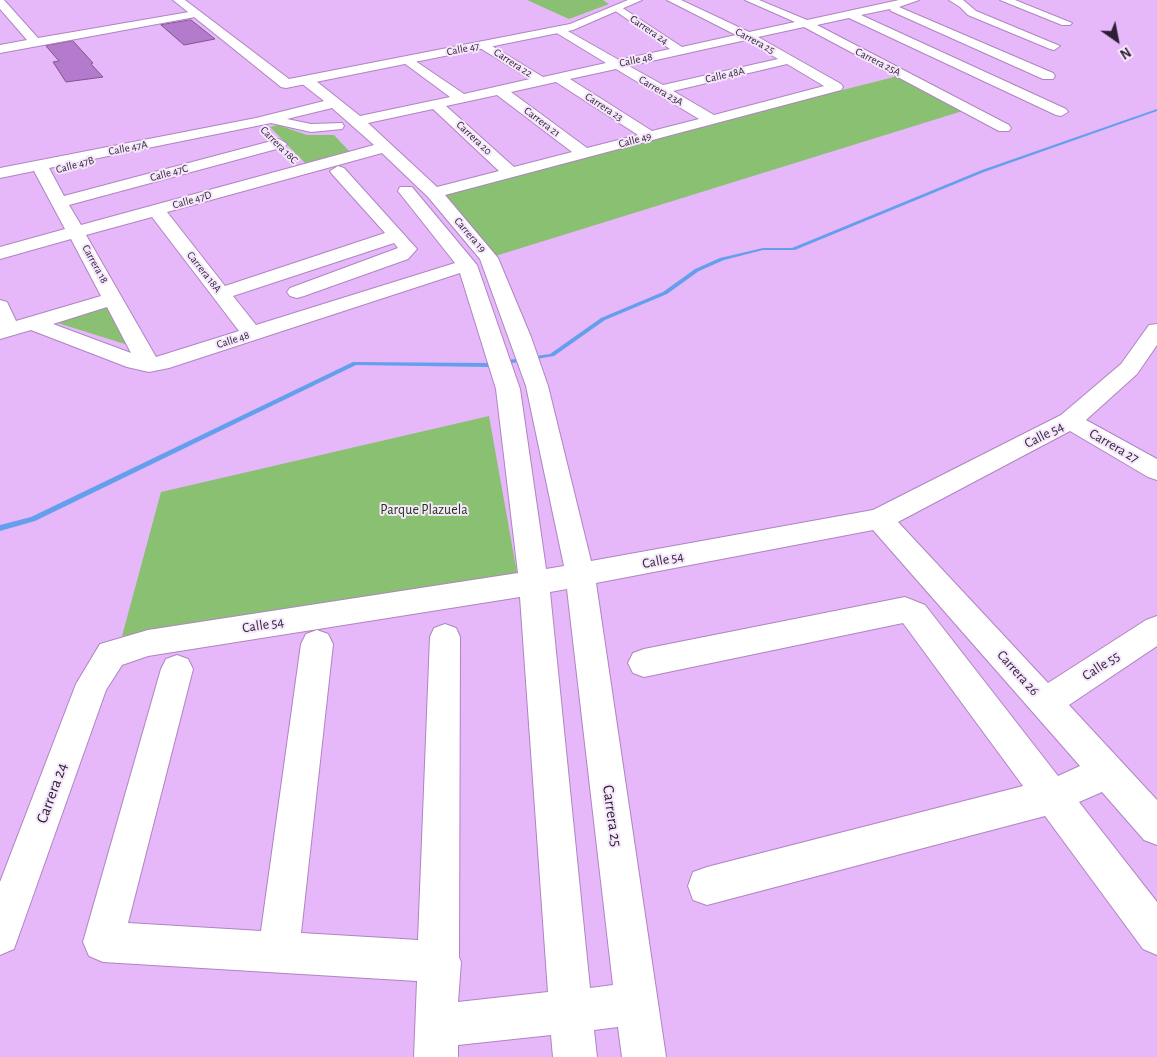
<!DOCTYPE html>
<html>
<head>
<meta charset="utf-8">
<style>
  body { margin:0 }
  #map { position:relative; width:1157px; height:1057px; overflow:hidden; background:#e6b8f9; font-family:"Alegreya Sans",sans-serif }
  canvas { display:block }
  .north { position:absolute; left:1092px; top:15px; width:50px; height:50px; -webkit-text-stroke:4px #f5e7fb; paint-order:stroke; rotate:147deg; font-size:14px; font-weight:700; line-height:20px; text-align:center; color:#2f1d35 }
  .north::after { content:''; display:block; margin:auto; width:18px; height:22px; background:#2f1d35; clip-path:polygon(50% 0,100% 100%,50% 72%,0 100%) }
</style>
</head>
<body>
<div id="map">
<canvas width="1157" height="1057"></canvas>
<div class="north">N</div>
</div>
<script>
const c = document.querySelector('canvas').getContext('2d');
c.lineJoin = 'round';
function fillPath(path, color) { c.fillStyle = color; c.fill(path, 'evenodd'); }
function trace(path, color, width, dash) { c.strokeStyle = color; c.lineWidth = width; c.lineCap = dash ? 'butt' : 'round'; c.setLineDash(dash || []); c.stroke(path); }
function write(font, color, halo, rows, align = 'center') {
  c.font = font + ' "Alegreya Sans",sans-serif'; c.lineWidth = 4; c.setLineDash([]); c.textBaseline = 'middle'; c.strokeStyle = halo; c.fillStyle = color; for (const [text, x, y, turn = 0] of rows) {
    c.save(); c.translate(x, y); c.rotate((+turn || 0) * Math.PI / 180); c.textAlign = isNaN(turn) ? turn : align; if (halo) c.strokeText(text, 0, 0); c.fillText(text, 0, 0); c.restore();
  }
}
const green = new Path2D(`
  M527,0H603L609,4L569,19Z
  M902,75L969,109L489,258L434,193Z
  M278,125L307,135H334L349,151L305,163L270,127Z
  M108,300L128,345L45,319Z
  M489,416L517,573L122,636L161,492Z`);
const stream = new Path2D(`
  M1157,109V111L984,172L795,250H763L724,260L699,271L667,294L605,320L554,356L488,367L356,365L35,521L0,531V525L31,517L353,362L488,363L550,354L601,318L663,292L695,269L720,258L763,248H792L982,170Z`);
const building = new Path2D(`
  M191,20L215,39L184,45L161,25Z
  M73,41L93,63L91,64L103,77L66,82L53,62L59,61L46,46Z`);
const minor = new Path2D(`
  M0,0H4L38,38L195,11L201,14L195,17L0,53V45L27,40L0,9Z
  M667,0H681L749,32L795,22L745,0H759L807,20L899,0H919L899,7L1053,73L1055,76L1053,79H1043L891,11L890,9L861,15L1066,109L1068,112L1061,116L1056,115L849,18L817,25L1009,125L1011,128L1009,131H999L804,27L758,37L841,84L843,87L841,90L445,195L498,258L531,337L548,386L591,561L873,510L1061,415L1121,364L1149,325L1157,324V345L1137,374L1086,420L1157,459V480L1148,477L1070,431L898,522L1048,683L1146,620L1157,616V646L1069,705L1157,800V845L1144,840L1102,792L1079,802L1157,902V955L1143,949L1045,816L707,905L693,900L688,886L693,872L707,867L1023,786L903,623L644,677L633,673L628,663L633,653L644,649L905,597L925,605L1058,776L1080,766L873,530L596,583L666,1057H622L618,1027L594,1030L597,1057H553L551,1035L458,1045V1057H414L417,981L103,962L89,956L83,942L161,669L166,659L177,655L188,659L193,669L128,923L261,931L301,644L306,634L317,630L328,634L333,644L301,933L418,940L430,637L434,628L445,624L456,628L460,637L459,957L461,962L458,1002L548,992L520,597L148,656L122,665L106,690L14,949L0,955V882L76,684L100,644L148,630L518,573L496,389L460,273L169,368L149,372L127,367L31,330L0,339V300L7,302L16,321L101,296L71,239L0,259V247L65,229L34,171L0,178V168L256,118L324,101L301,83L299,80L306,76L311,77L360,116L450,97L404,63L402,60L408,56L464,94L530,79L480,48L478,45L480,42L484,41L543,77L606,63L555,32L553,30L559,26L619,60L670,49L614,10L612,8L618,5L682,47L736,35ZM746,40L778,59L663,85L629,66ZM787,64L824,86L714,115L673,91ZM616,69L699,119L652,131L570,79ZM556,82L638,135L587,148L511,92ZM497,95L572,152L514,167L446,106ZM332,108L374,145L81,225L69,205L284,147L287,144L279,139L64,196L49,168L271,123L311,132L342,129L344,126L342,123L311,124L287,119ZM433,109L499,171L437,187L368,123ZM382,153L428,197L480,259L526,386L564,566L546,569L520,389L477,265L412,187H400L398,191L455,263L256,325L233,296L394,243L398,248L290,288L287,292L290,296L297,298L304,296L408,259L417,249L344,168L338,166L330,171L332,174L385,233L225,286L167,212ZM152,217L239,331L156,357L86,235ZM107,307L131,353L53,324ZM567,589L613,985L590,988L550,592Z
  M949,0H963L976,11L1060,46L1054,50L1050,49L968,15L960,7Z
  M1000,0H1015L1072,23L1070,25H1062Z`);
const major = new Path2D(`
  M173,0H185L289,79L570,24L628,0H642L573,30L286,88L281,87Z`);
const farStreetnames = [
  ["Carrera 24",649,30,34],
  ["Carrera 25",755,41,28],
  ["Calle 47",463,49,-11],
  ["Calle 48",636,60,-12],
  ["Carrera 25A",878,62,27],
  ["Carrera 22",513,63,33],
  ["Calle 48A",725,75,-13],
  ["Carrera 23A",661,91,30],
  ["Carrera 23",604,107,33],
  ["Carrera 21",542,122,37],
  ["Carrera 20",474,138,43],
  ["Calle 49",635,140,-15],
  ["Carrera 18C",279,145,45],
  ["Calle 47A",128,148,-11],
  ["Calle 47B",75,165,-15],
  ["Calle 47C",169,173,-15],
  ["Calle 47D",192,200,-16],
  ["Carrera 19",470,235,49],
  ["Carrera 18",95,264,61],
  ["Carrera 18A",204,272,52],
  ["Calle 48",233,340,-18]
];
const streetNames = [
  ["Calle 54",1044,435,-27],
  ["Carrera 27",1114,446,30],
  ["Calle 54",663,560,-11],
  ["Calle 54",263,625,-9],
  ["Calle 55",1101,666,-33],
  ["Carrera 26",1018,673,48]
];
const parkNames = [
  ["Parque Plazuela",424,510]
];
const nearStreetnames = [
  ["Carrera 24",52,793,-70],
  ["Carrera 25",612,816,82]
];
fillPath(green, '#8ac071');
fillPath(stream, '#649fee');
fillPath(building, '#b47acb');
trace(building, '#7f558f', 1);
trace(minor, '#af84c1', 2);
trace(major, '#af84c1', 2);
fillPath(minor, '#fff');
fillPath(major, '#fff');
write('11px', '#2f1d35', '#f5e7fb', farStreetnames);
write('14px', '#2f1d35', '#f5e7fb', streetNames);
write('14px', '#1f3713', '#f5e7fb', parkNames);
write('16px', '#2f1d35', '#f5e7fb', nearStreetnames);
</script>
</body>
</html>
